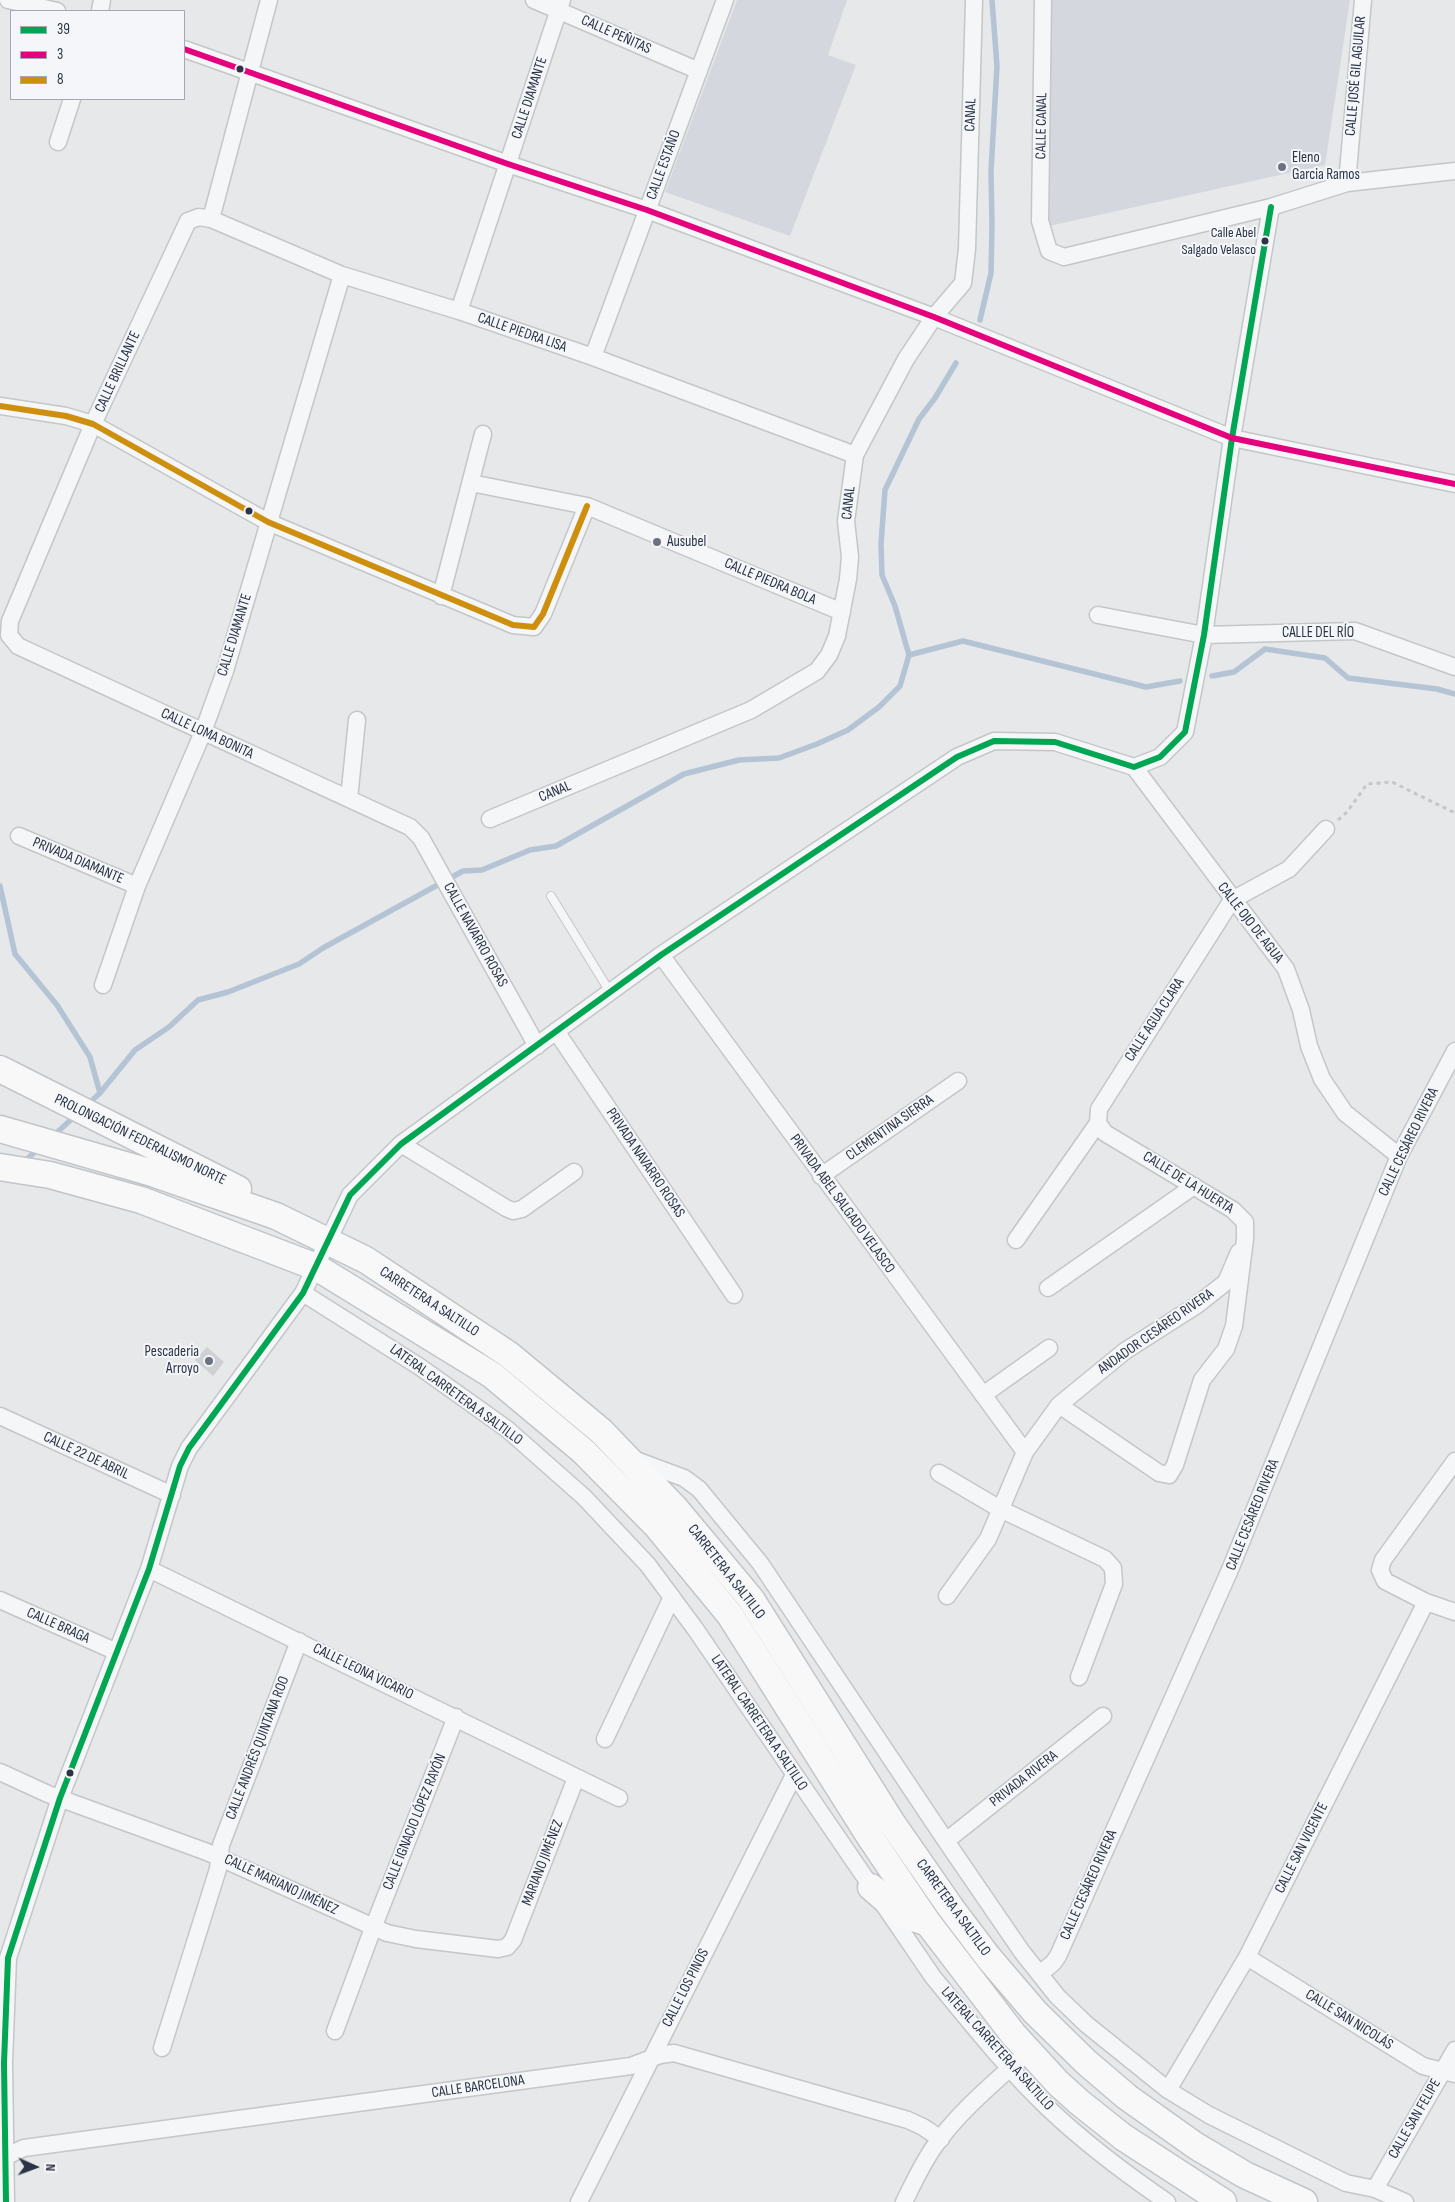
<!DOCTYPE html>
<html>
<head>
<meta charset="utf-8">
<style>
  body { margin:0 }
  #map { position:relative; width:1455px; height:2202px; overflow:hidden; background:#e6e8ea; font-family:"Sofia Sans Condensed",sans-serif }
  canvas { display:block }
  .legend { position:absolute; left:10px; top:10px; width:175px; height:90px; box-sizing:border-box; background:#f4f6f9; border:1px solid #a4a8b1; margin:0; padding:6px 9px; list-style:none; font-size:15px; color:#2b3445 }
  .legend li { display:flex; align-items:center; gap:10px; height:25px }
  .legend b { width:25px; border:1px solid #a4a8b1 }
  .north { position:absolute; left:10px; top:2142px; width:50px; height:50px; -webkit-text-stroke:4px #f4f6f9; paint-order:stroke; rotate:92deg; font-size:14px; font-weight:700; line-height:20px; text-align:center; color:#2b3445 }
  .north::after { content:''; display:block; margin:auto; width:18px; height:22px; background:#2b3445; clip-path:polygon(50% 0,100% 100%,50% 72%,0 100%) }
</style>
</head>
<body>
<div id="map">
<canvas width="1455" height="2202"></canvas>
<ul class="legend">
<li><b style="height:6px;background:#00a651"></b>39</li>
<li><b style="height:6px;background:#e5007d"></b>3</li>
<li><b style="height:6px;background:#ce8f0e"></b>8</li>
</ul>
<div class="north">N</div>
</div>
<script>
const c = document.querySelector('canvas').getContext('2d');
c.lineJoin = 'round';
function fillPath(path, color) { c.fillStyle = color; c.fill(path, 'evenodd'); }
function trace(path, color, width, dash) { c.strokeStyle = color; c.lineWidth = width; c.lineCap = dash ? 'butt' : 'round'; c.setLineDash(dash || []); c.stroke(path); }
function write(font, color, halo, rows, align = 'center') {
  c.font = font + ' "Sofia Sans Condensed",sans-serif'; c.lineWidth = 4; c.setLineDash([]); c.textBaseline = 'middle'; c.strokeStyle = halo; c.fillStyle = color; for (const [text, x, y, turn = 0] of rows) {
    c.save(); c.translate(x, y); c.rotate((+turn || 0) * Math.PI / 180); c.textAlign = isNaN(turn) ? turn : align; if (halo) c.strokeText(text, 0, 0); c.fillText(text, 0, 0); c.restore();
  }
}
const built = new Path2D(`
  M737,0H847L828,55L856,65L790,236L665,192Z
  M1051,0H1350L1325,165L1049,226Z`);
const stream = new Path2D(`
  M980,320L991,273L992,227L991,171L997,66L992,0
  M909,655L963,641L1146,687L1180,681
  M1212,676L1234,672L1265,649L1325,658L1348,678L1437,689L1455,694
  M0,886L15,954L57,1005L90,1057L100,1093
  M87,1105L100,1093L135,1050L169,1027L198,1000L228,992L299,964L323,948L463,871L482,870L530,850L556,846L684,774L739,760L779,758L817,744L848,730L879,707L900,686L909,655L895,606L882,575L881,544L885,490L919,419L935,398L956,363
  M52,1137L76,1115
  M24,1162L39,1148`);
const building = new Path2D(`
  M207,1347L224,1362L213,1376L195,1360Z`);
const path = new Path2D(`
  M1338,820L1347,812L1367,784L1392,782L1455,813`);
const service = new Path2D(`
  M551,896L610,992`);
const minor = new Path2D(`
  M8,0L57,11
  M534,0L699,71
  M1043,0L1040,221L1049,251L1064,257L1271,207L1347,183L1455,171
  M100,11L102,0
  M184,49L508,164L647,210L934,317L1232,438L1455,484
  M58,142L72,99
  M1347,183L1363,0
  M211,219L269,0
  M459,311L562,0
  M593,357L725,0
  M0,406L66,416L93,424L268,522L513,625L534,627L543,614L587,506
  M471,483L587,506L842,612
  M441,596L483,434
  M1098,615L1204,635L1355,631L1455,667
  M1134,767L1286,969L1301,1010L1309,1046L1322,1079L1345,1113L1399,1156
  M349,799L357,720
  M490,819L751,710L817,671L829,655L837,636L848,579L850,557L846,521L855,455L906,359L934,317L963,283L967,249L974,0
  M19,836L137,886
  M661,955L1025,1452
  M103,985L137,886L203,732L225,671L342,275
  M556,1031L734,1295
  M537,1046L421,838L410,827L18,646L9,635L10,621L93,424L188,221L199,217L211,219L342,275L459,311L593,357L855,455
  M401,1144L506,1208L513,1211L522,1209L574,1172
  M821,1176L958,1081
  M1016,1240L1098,1123L1099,1109L1232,900L1289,869L1326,829
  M1048,1288L1194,1186
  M303,1293L420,1367L507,1429L584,1497L648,1565L696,1630L933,1977C970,2022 1007,2069 1049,2109C1085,2143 1126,2174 1167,2202
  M983,1395L1049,1348
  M1059,1405L1159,1473L1169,1475L1175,1465L1202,1380L1226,1349L1234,1326L1245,1239V1222L1233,1210L1105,1133L1098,1123
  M0,1416L172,1495
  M633,1459L684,1478L699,1489L760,1563L946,1841L1022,1952L1057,1996L1086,2024L1168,2090L1209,2115L1346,2183L1375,2189L1405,2202
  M1455,1461L1383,1560L1380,1570L1385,1581L1426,1602L1455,1612
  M939,1473L1000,1509L1105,1559L1113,1568L1114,1584L1079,1677
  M149,1569L619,1798
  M947,1596L988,1539L1025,1452L1059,1405L1125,1351L1197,1305L1226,1282L1239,1252
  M0,1600L117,1652
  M605,1739L672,1597
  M0,1772L48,1794L207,1852L387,1933L416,1939L498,1949L507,1947L513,1940L576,1778
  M946,1841L1103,1716
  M1247,1957L1423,2066L1455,2074
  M1041,1973L1053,1963L1058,1956L1229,1572L1399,1156L1455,1051
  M335,2031L373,1928L456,1717
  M162,2048L218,1869L221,1845L299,1641
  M1168,2090L1247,1957L1426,1602
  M0,2159L24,2148L631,2066L660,2055L674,2053L908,2120L923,2127L941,2139
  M1375,2189L1455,2050
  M6,2202L4,2063L8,1958L60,1798L149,1569L180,1466L189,1448L303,1293L350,1195L401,1144L661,955L957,757L994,741L1055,742L1134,767L1160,757L1185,732L1204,635L1232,438L1271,207
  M579,2202L794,1775
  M904,2202C913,2184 922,2164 934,2147C956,2115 989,2087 1018,2061`);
const primary = new Path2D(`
  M0,1069L238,1189
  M0,1129L149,1172L276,1216L366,1260L508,1354L601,1431L675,1508L751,1599L892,1823L951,1908L988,1957L1035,2012L1086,2062L1127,2097L1196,2146L1245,2175L1304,2202
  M0,1167L50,1175L141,1200L316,1267L492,1375L583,1451L656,1525L730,1615L870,1837L928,1923L1013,2034L1058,2083L1079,2102L1123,2137L1223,2202
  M871,1887L902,1914L928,1923`);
const bus1 = new Path2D(`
  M6,2202L4,2063L8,1958L60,1798L149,1569L180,1466L189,1448L303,1293L350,1195L401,1144L661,955L957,757L994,741L1055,742L1134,767L1160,757L1185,732L1204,635L1232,438L1271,207`);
const bus2 = new Path2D(`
  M184,49L508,164L647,210L934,317L1232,438L1455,484`);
const bus3 = new Path2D(`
  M0,406L66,416L93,424L268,522L513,625L534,627L543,614L587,506`);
const markers = [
  [240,69,4.5,"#2b3445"],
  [1282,167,5,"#6c737f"],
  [1265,241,4.5,"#2b3445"],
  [249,511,4.5,"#2b3445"],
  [657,542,5,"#6c737f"],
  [209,1361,5,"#6c737f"],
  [70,1773,4.5,"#2b3445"]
];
const busNames = [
  ["Calle Abel",1256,233],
  ["Salgado Velasco",1256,250]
];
const streetNames = [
  ["CALLE PEÑITAS",616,35,24],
  ["CALLE JOSÉ GIL AGUILAR",1356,76,-85],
  ["CALLE DIAMANTE",530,98,-72],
  ["CANAL",971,115,-88],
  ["CALLE CANAL",1042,126,-89],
  ["CALLE ESTAÑO",664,165,-70],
  ["CALLE PIEDRA LISA",522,333,19],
  ["CALLE BRILLANTE",118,372,-65],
  ["CANAL",849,503,-84],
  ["CALLE PIEDRA BOLA",770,582,23],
  ["CALLE DEL RÍO",1318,633],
  ["CALLE DIAMANTE",235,635,-73],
  ["CALLE LOMA BONITA",207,734,25],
  ["CANAL",555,792,-22],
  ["PRIVADA DIAMANTE",78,861,23],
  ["CALLE OJO DE AGUA",1250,923,52],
  ["CALLE NAVARRO ROSAS",475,935,61],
  ["CALLE AGUA CLARA",1155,1020,-57],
  ["CLEMENTINA SIERRA",890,1128,-35],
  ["PROLONGACIÓN FEDERALISMO NORTE",140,1140,26],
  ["CALLE CESÁREO RIVERA",1409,1142,-64],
  ["PRIVADA NAVARRO ROSAS",645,1163,56],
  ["CALLE DE LA HUERTA",1188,1183,32],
  ["PRIVADA ABEL SALGADO VELASCO",842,1204,54],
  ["CARRETERA A SALTILLO",429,1302,33],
  ["ANDADOR CESÁREO RIVERA",1156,1332,-35],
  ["LATERAL CARRETERA A SALTILLO",456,1395,36],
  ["CALLE 22 DE ABRIL",86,1456,25],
  ["CALLE CESÁREO RIVERA",1253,1515,-68],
  ["CARRETERA A SALTILLO",726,1572,52],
  ["CALLE BRAGA",58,1626,24],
  ["CALLE LEONA VICARIO",363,1672,26],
  ["LATERAL CARRETERA A SALTILLO",759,1723,56],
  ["CALLE ANDRÉS QUINTANA ROO",258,1748,-69],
  ["PRIVADA RIVERA",1024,1779,-38],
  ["CALLE IGNACIO LÓPEZ RAYÓN",415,1822,-68],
  ["CALLE SAN VICENTE",1302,1848,-63],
  ["MARIANO JIMÉNEZ",543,1863,-69],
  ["CALLE MARIANO JIMÉNEZ",281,1885,25],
  ["CALLE CESÁREO RIVERA",1089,1885,-66],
  ["CARRETERA A SALTILLO",953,1908,54],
  ["CALLE LOS PINOS",686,1988,-63],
  ["CALLE SAN NICOLÁS",1349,2020,32],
  ["LATERAL CARRETERA A SALTILLO",997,2049,48],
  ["CALLE BARCELONA",478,2087,-8],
  ["CALLE SAN FELIPE",1415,2119,-60]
];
const poiNames = [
  ["Eleno",1292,158],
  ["Garcia Ramos",1292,175],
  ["Ausubel",667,542],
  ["Pescaderia",199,1352,"right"],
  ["Arroyo",199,1369,"right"]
];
fillPath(built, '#d4d7dd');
trace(stream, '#b4c4d5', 5.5);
fillPath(building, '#ced0d3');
trace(service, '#c4c6c8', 10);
trace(minor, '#c4c6c8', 19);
trace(primary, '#c2c5c8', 29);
trace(path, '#c5c6ca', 3, [4, 4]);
trace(service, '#f5f6f7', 8);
trace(minor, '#f5f6f7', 16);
trace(primary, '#f8f8f8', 26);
trace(bus1, '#00a651', 6);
trace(bus2, '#e5007d', 6);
trace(bus3, '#ce8f0e', 6);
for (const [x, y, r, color] of markers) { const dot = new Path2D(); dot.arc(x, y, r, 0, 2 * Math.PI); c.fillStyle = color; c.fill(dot); trace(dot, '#f4f6f9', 2); }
write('14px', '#2b3445', '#f4f6f9', busNames, 'right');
write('15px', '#2b3445', '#f4f6f9', streetNames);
write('15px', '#2b3445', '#f4f6f9', poiNames, 'left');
</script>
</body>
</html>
